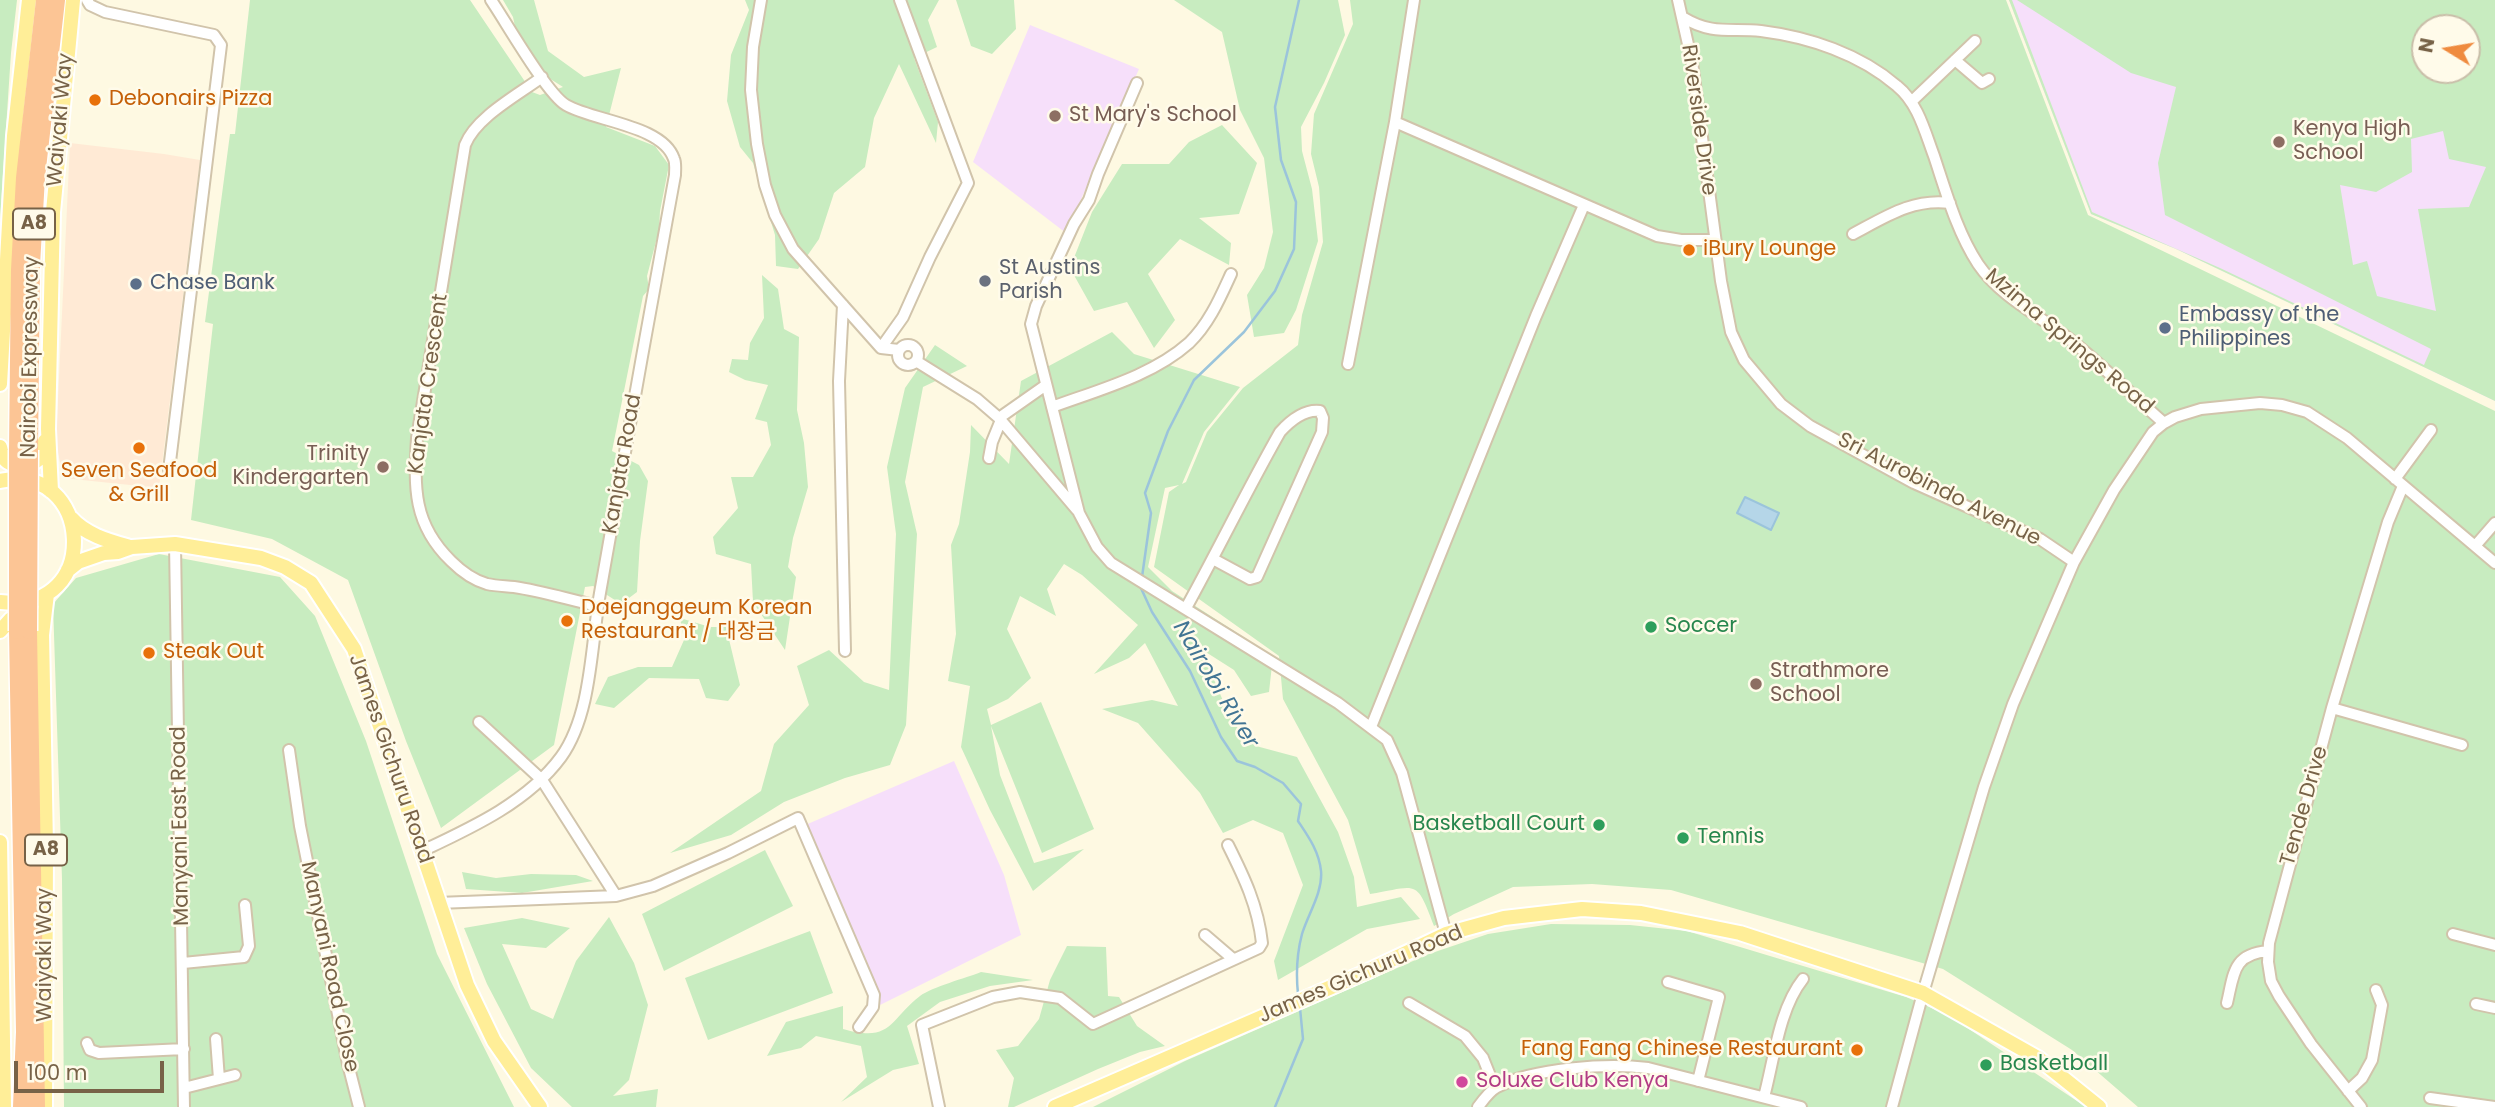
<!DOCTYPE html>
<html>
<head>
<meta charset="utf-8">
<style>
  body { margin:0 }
  #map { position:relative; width:2495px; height:1107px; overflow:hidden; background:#fef9e2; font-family:Poppins,sans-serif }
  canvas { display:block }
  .north { position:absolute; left:2411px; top:14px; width:70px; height:70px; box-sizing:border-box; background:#fffbea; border:2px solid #c9bea9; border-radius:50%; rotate:281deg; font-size:19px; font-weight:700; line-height:28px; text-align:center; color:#776247 }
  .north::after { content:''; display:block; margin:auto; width:24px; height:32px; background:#ef8b3f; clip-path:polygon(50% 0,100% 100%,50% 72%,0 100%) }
  .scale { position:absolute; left:14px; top:1061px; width:150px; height:32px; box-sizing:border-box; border:4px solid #776247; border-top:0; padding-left:9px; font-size:21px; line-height:24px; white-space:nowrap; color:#776247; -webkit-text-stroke:5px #fffbea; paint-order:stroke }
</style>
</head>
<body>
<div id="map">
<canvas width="2495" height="1107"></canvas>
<div class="north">N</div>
<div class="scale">100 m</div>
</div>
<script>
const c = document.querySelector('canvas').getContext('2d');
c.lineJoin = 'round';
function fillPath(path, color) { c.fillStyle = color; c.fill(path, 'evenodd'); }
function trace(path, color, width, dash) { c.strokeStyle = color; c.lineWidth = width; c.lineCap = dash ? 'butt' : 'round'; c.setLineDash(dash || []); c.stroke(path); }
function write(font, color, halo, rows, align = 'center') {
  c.font = font + ' Poppins,"Noto Sans KR",sans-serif'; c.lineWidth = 5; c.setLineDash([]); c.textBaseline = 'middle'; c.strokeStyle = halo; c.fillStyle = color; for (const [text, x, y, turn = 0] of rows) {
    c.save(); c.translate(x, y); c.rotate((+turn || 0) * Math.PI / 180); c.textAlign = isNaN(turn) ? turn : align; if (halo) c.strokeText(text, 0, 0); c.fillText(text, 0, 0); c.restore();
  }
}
const commercial = new Path2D(`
  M70,143L164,154L200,160L159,488L63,478L56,442Z`);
const education = new Path2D(`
  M2009,0H2495V401L2176,249L2091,214ZM2425,28H2467V70H2425Z
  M1030,25L1139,69L1066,233L973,162Z
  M954,761L1004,875L1021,935L880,1005L803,826Z`);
const green = new Path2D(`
  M0,0H17L11,53L0,219Z
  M250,0H470L532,92L540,95L563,87L522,61L513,17L503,0H534L548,51L584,77L621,68L606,127L655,146L669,165L660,211L659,230L647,276L649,289L643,296L612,451L639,465L648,481L640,541L637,592L621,604L593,586L585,587L554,745L441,828L406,741L348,580L272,539L191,520L213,324L205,322L230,134H235Z
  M745,0H939L928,20L937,47L914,58L938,122L936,143L899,64L874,118L865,167L834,193L819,239L798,269L776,266L775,235L753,163L740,147L727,101L731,55L749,10Z
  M956,0H1014L1016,29L992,54L971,46Z
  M1174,0H1338L1345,35L1324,83L1301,127L1302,151L1312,189L1318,241L1296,310L1284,333L1254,337L1247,295L1264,268L1273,232L1264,158L1240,110L1222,32Z
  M1350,0H2006L2088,215L2495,411V1107H2138L2072,1050L1943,969L1671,890L1592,884L1513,887L1454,914L1434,926C1416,878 1418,886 1370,894L1348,820L1283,699L1279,656L1154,567L1169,492L1179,485L1165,488L1148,567L1172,591L1273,656L1269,692L1251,696L1234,670L1201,649L1232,722L1256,746L1297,757L1338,832L1354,877L1357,907L1401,897L1420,919L1367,929L1278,980L1274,961L1303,885L1283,833L1253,820L1223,833L1200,793L1138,723L1102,709L1152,700L1178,706L1145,643L1129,658L1094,674L1138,625L1082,575L1064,564L1047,589L1056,616L1020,596L1007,629L1031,678L1008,699L987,709L991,725L1041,702L1094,829L1042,853L991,726L1000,775L1034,863L1084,849L1033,891L990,810L961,747L970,686L948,681L956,634L951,545L959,524L970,452L971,425L1009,464L1021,381L1112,332L1134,354L1240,387L1204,432L1182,484L1186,482L1207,432L1243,388L1298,345L1302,315L1323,242L1319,187L1311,154L1314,114L1353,24Z
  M2009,0H2012L2092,212L2220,268L2424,365L2431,349L2165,215L2158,163L2176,87L2131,73L2017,0H2495V401L2176,249L2091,214ZM2425,28H2467V70H2425ZM2443,131L2449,159L2486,167L2469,207L2418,209L2436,311L2377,296L2367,261L2353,265L2340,185L2376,192L2412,172L2411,139Z
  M1222,125L1257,163L1239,214L1199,218L1231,243L1229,265L1180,239L1148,274L1175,320L1154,348L1127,302L1094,311L1070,268L1092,212L1122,164H1169L1189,142Z
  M762,275L778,289L784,329L799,337L797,410L804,443L808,487L793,538L788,567L796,577L785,650L753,602L751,564L716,554L713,537L738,508L731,477H753L771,445L767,422L755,419L768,385L745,380L729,372L732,359L748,360L750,343L764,318Z
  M935,345L967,366L923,387L905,482L917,534L906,725L890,765L845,778L784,802L731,835L670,853L761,791L774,744L809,705L797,666L829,650L864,682L889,690L896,534L887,467L905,388Z
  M159,554L280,577L315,616L366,741L437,954L514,1107H64L62,879L53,604L76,578Z
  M680,618L710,627H726L740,685L728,701L706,698L699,679L649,678L614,708L595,704L608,677L638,667H672L684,640Z
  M765,850L793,906L664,971L642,914Z
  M462,872L496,878L531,874L576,875L593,881L522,893L466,889Z
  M609,917L634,963L648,1005L629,1080L613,1096L658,1089L656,1107H572L531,1068L487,984L464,928L522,918L570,928L546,948L502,944L531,1009L553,1019L576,961Z
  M1551,924L1630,925L1687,931L1906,997L1948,1015L2086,1107H1093L1185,1061L1429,954L1488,934Z
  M810,931L833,993L708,1040L685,978Z
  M1067,946L1106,947L1108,996L1119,997L1137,1026L1165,1046L1140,1052L1098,1069L1014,1107H1008L1014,1078L996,1050L1018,1046L1039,1019L1050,980Z
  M981,972L1033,980L990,986L940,1002L907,1026L919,1064L893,1070L841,1102L867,1077L861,1046L816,1036L801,1048L767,1056L786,1022L843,1006V1029C892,1043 889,1020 920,996C932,987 966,978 981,972Z`);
const water = new Path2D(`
  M1745,497L1779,513L1771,530L1737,513Z`);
const stream = new Path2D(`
  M1142,577L1151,513L1145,493L1168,431L1194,380L1244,332L1275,291L1294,249L1296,202L1281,160L1275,107L1299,0
  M1140,586L1152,612L1190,671L1221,737L1237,761L1255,767L1283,783L1301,804L1298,821C1308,836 1319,851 1321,871C1323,892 1308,914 1302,934C1297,953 1296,975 1298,994
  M1275,1107L1303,1039L1300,1008`);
const minor = new Path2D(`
  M87,0L90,5L105,12L214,35L221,45L169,470
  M761,0L753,47L751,90L757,144L765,185L775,215L793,249L881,348L899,350
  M1678,0L1692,62L1721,281L1731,332L1744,360L1781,404L1810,426L1914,483L2040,539L2074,562
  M1684,18C1712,35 1731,28 1761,31C1809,37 1860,54 1897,86C1918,103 1925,132 1934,156C1946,192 1957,232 1978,264C2001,298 2041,316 2072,341C2104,367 2133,396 2164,423
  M1955,60L1982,83L1989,79
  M542,77C518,95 476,117 465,145L417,438C414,488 413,524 451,561C462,572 473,580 487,584C496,586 505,586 514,587C542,591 570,600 598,606
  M1137,83L1098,174L1089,200L1074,224L1036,306L1031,324L1079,513L1097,547L1111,563L1338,703L1387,740L1402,773L1446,934
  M1911,102L1975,41
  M1395,122L1657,236L1681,240H1714
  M1853,234C1885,217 1913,198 1950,203
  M843,305L839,381L845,651
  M898 355a10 10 0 1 1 20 0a10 10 0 1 1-20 0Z
  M881,348L903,317L930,257L968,183L900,0
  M916,361L977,399L999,418L1077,510
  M1348,364L1395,122L1414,0
  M1052,407C1098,390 1152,376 1189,343C1209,324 1220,298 1231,274
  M999,418L1046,385
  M989,458L992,442L1001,420
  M2395,479L2431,430
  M175,544L184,1107
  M2475,546L2495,523
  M1186,608C1218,550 1247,490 1280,432C1290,421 1304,409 1320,411L1323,418L1322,432L1257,577L1250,579L1213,559
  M2332,708L2462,745
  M479,722L542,780L616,896
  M1371,727L1536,316L1584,205
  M289,750L300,826L348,1064L359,1107
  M422,851C471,828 528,802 561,757C592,714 591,644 600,593C625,454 649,314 675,175C675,170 676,163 674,159C663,125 593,121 566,105C547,94 506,22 491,0
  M438,903L616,896L653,886L728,853L798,818L874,995L873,1007L859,1027
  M2453,934L2495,945
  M1205,935L1233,959
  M183,963L244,957L249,946L245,905
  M1668,982L1719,997L1698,1081
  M1409,1003L1465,1036L1483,1058L1495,1088
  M2227,1003C2234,973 2233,954 2268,951
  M2476,1004L2495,1008
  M216,1039L219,1079
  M87,1043L90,1050L99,1053L184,1049
  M184,1088L235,1075
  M2348,1091L2362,1078L2372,1060L2382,1005L2376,990
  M1764,1097C1774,1060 1779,1009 1803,979
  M2430,1098L2495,1107
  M939,1107L922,1025L993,997L1020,992L1060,998L1093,1024L1259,948L1262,943C1258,906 1244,877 1228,845
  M1478,1107C1483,1100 1490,1091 1497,1087C1534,1068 1607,1063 1648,1068L1801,1107
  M1892,1107L1923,993L1984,787L2013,704L2074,562L2114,490L2153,432L2164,423L2175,417L2201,409L2260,403L2282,405L2307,412L2347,438L2495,563
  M2361,1107L2311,1044L2279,996L2271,981L2268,962L2269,943L2332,708L2388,522L2403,486`);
const major = new Path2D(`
  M0,384L14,136L29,0
  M0,447C1,453 3,459 8,462C17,468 34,466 40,457C43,453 44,446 45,441
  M0,481C92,460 105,615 0,602
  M51,491L48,429L53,212L73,0
  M71,518C86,535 109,541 130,547
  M68,570L78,562L104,553L118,552L132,547L175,544L261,558L285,567L311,583L354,649L467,985L494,1041L540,1107
  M0,631L11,619L28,618
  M0,842L4,1107
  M45,1107L46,847L42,635L47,594
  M1055,1107L1366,972L1446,934L1504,918L1582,909L1641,913L1740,933L1923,993L2038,1058L2099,1107`);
const highway = new Path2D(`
  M17,450L19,270L24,178L44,0
  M30,450L32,265L37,177L57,0
  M17,631L24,1032L21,1107
  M29,631L37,1107`);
const highwayBridge = new Path2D(`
  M17,631V450
  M29,631L30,450`);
const markers = [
  [95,100,7,"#e8710a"],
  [1055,116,7,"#8d6e63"],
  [2279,142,7,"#8d6e63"],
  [1689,250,7,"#e8710a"],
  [985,281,7,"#6b7280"],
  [136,284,7,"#5c6f8a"],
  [2165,328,7,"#5c6f8a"],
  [139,448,7,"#e8710a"],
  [383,467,7,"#8d6e63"],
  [567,621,7,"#e8710a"],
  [1651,627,7,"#2e9e5b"],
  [149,653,7,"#e8710a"],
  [1756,684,7,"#8d6e63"],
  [1599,825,7,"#2e9e5b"],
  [1683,838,7,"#2e9e5b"],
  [1857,1050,7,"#e8710a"],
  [1986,1065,7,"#2e9e5b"],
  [1462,1082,7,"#d1479c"]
];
const shields = [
  [34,224,42],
  [46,850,42]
];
const shieldNames = [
  ["A8",34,224],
  ["A8",46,850]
];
const foodNames = [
  ["Debonairs Pizza",109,100],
  ["iBury Lounge",1703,250],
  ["Seven Seafood",139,472,"center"],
  ["& Grill",139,496,"center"],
  ["Daejanggeum Korean",581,609],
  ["Restaurant / 대장금",581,633],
  ["Steak Out",163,653],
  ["Fang Fang Chinese Restaurant",1843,1050,"right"]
];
const educationNames = [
  ["St Mary's School",1069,116],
  ["Kenya High",2293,130],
  ["School",2293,154],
  ["Trinity",369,455,"right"],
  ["Kindergarten",369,479,"right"],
  ["Strathmore",1770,672],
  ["School",1770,696]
];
const streetNames = [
  ["Waiyaki Way",61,120,-85],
  ["Riverside Drive",1698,120,82],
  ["Mzima Springs Road",2069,342,40],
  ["Nairobi Expressway",31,357,-89],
  ["Kanjata Crescent",429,384,-82],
  ["Kanjata Road",623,464,-80],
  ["Sri Aurobindo Avenue",1939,490,27],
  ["James Gichuru Road",390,759,71],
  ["Tende Drive",2305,806,-74],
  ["Manyani East Road",181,826,-91],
  ["Waiyaki Way",46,955,-90],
  ["Manyani Road Close",329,967,78],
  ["James Gichuru Road",1361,975,-23]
];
const worshipNames = [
  ["St Austins",999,269],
  ["Parish",999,293]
];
const serviceNames = [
  ["Chase Bank",150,284],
  ["Embassy of the",2179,316],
  ["Philippines",2179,340]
];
const leisureNames = [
  ["Soccer",1665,627],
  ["Basketball Court",1585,825,"right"],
  ["Tennis",1697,838],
  ["Basketball",2000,1065]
];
const hotelNames = [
  ["Soluxe Club Kenya",1476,1082]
];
const waterNames = [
  ["Nairobi River",1215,685,59]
];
fillPath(commercial, '#ffead5');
fillPath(education, '#f6dffa');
fillPath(green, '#c8ecc0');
fillPath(water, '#b5d6e8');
trace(water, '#9bc4db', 2);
trace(stream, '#9bc4db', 2.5);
trace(minor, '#d1c4ab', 14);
trace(major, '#fff', 18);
trace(highway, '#fff', 19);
trace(minor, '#fff', 10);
trace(major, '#ffee98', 14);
trace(highway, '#fcc595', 16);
trace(highwayBridge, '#fff', 19, []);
trace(highwayBridge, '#fcc595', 16);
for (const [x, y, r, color] of markers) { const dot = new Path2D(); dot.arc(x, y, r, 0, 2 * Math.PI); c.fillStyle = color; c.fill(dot); trace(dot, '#fffbea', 2.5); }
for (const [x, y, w] of shields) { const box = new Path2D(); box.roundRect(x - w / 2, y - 15.5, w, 31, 5); c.fillStyle = '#fffbea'; c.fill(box); trace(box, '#776247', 2); }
write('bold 19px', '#776247', null, shieldNames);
write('21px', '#c56008', '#fffbea', foodNames, 'left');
write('21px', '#785e54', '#fffbea', educationNames, 'left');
write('21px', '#776247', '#fffbea', streetNames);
write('21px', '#5b616d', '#fffbea', worshipNames, 'left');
write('21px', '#4e5e75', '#fffbea', serviceNames, 'left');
write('21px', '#27864d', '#fffbea', leisureNames, 'left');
write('21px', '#b23c85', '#fffbea', hotelNames, 'left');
write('italic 23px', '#427594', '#fffbea', waterNames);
</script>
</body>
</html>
